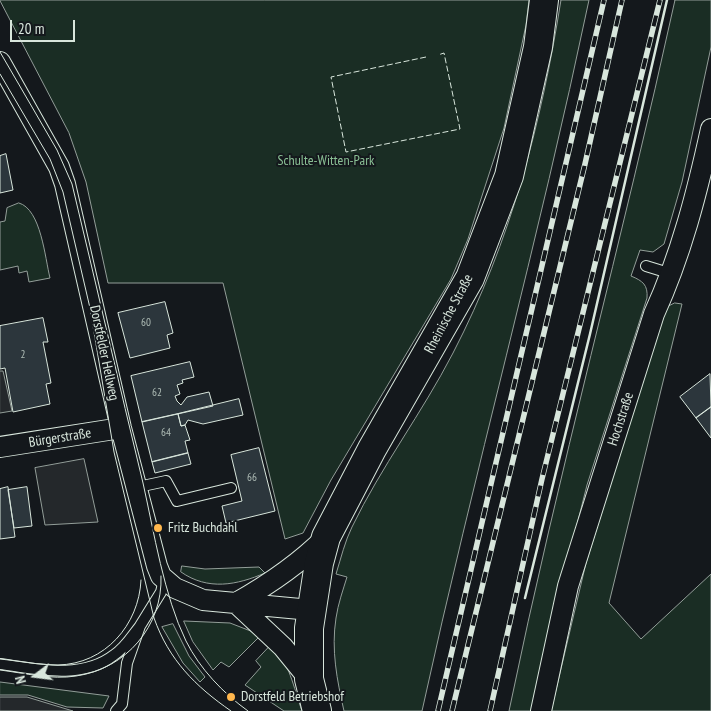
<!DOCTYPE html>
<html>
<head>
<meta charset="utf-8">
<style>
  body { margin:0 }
  #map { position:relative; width:711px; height:711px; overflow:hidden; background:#14181c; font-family:"PT Sans Narrow",sans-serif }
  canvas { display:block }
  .north { position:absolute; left:10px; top:651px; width:50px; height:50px; -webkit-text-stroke:4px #14181c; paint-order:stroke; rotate:255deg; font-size:14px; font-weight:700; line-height:20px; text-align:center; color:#d8e6dc }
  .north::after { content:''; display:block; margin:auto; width:18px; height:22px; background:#d8e6dc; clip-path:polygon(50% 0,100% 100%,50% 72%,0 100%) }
  .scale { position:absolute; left:10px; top:20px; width:65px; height:22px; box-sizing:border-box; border:2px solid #d8e6dc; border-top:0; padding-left:6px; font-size:15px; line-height:18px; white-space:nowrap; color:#d8e6dc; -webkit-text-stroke:4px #14181c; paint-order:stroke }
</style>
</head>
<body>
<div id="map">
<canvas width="711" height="711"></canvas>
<div class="north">N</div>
<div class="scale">20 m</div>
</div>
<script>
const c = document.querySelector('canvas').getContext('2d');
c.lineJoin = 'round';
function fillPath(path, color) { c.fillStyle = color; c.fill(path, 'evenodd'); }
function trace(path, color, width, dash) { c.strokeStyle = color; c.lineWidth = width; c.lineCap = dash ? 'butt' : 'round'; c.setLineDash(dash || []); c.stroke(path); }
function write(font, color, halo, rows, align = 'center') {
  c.font = font + ' "PT Sans Narrow",sans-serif'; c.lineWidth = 4; c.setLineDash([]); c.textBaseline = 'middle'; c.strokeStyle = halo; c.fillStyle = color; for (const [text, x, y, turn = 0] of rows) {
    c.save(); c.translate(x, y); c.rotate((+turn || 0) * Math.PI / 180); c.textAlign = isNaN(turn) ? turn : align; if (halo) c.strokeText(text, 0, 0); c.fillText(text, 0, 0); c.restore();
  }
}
const green = new Path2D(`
  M0,0H529L526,25L504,128L468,239L451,279L331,480L303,533L285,539L223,283H108L86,182L69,133Z
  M561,0H589C539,239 474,473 422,711H344C337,680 331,650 336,618C338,604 343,590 347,577L336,574C341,558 345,541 352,527C381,467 422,413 453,353C511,241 541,125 561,0Z
  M675,0H711V47L682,182L664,244L653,252L640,250L631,276C643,281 648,285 647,298L587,485L549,636L534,711H509C558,473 623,238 675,0Z
  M19,203C41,209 45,258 50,278L29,282L27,271L19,273L18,266L0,270V222L5,221L7,208Z
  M675,303L682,304L609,603L641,639L711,574V711H551L586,563L665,308Z
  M182,566L205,569L259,567L265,573C237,585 208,591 181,572Z
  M184,621L230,623L261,635L229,667L221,662L213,670L193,642Z
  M173,624L189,656L205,677L200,682L183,663L162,627Z
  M272,644C290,664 293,686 302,711H284L245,685L261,667L256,661Z
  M0,682L109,696L103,708L67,707L28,695H0Z`);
const parking = new Path2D(`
  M0,371H3L12,411L0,413Z
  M84,459L98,522L45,525L35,468Z
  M0,697H27L73,711H0Z`);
const building = new Path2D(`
  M6,154L13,190L0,193V156Z
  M165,302L173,333L167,335L170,348L130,358L118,313Z
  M43,318L48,342H43L51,383L46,384L50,404L13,412L5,368L0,369V326Z
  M190,362L194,377L182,380L183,383L177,385L180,394L175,396L177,401L181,405L187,397L209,392L213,406L142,422L131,376Z
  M710,374L711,407L696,418L680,397Z
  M239,399L243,415L203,424L188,420L185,425L181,426L178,414Z
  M711,407V438L696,418Z
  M178,414L181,426L185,425L190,440L185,441L188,453L152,462L142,422Z
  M259,448L275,511L226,523L222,506L242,501L231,455Z
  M188,453L191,464L155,473L152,462Z
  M8,487L15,537L0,539V489Z
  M27,487L32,526L14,528L8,490Z`);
const service = new Path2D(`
  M646,266L672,274
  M138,487L166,481L177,501L231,488
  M0,664C36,669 82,680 114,655C125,648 132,636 140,626
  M116,711L122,704L127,663L140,626L161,592L164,579`);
const minor = new Path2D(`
  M0,62L59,167L65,184L121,428L157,566L161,576L175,588L203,600L311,610
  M0,447L121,428
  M236,603C268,585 300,563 326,537
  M236,603L283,647L309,679
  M541,711L568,586L654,314C681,255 697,193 711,129`);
const secondary = new Path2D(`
  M317,711L309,679V628L319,563L326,537L372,449L470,278L509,176L538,47L544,0`);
const tram = new Path2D(`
  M0,52L57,150L72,184C96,284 119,384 143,483C154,532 164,596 186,641C200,669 223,693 248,711
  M0,74L50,159L63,192L90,308L114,452L154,618C169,660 195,686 231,711
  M0,659C19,661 39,665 58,665C105,664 139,625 141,580
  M0,670C24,673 52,680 76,676C126,669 163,626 161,576`);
const rail = new Path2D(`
  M438,711L604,0
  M452,711L585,164L622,0
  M490,711L542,479L660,0`);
const fence = new Path2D(`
  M426,57L331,77L346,152L460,129L444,53L438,55`);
const wall = new Path2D(`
  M525,598L590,334L667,0`);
const markers = [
  [158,528,5,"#ffb74d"],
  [231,697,5,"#ffb74d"]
];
const numberNames = [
  ["60",146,323],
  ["2",23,355],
  ["62",157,393],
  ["64",166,433],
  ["66",252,478]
];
const parkNames = [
  ["Schulte-Witten-Park",326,161]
];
const streetNames = [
  ["Rheinische Straße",449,314,-62],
  ["Dorstfelder Hellweg",104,353,78],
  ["Hochstraße",621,419,-72],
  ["Bürgerstraße",60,438,-9]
];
const poiNames = [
  ["Fritz Buchdahl",168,528],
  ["Dorstfeld Betriebshof",241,697]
];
fillPath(green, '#1a2d24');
trace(green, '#939e99', 1);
fillPath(parking, '#24282b');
trace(parking, '#939e99', 1);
fillPath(building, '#2c363c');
trace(building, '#d8e6dc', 1);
trace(service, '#d8e6dc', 12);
trace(minor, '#d8e6dc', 22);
trace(secondary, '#d8e6dc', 30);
trace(service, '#14181c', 10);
trace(minor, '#14181c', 20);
trace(secondary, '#14181c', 28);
trace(tram, '#d8e6dc', 1);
trace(rail, '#d8e6dc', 5.5);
trace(rail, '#14181c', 4, [11]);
trace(fence, '#d8e6dc', 1, [6, 2.5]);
trace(wall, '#d8e6dc', 2.5);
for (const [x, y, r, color] of markers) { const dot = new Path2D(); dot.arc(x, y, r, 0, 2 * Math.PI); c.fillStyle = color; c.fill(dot); trace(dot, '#14181c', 2); }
write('11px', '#adbab4', null, numberNames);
write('14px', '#8ac095', '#14181c', parkNames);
write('14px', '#d8e6dc', '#14181c', streetNames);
write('14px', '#d8e6dc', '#14181c', poiNames, 'left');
</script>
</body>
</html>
